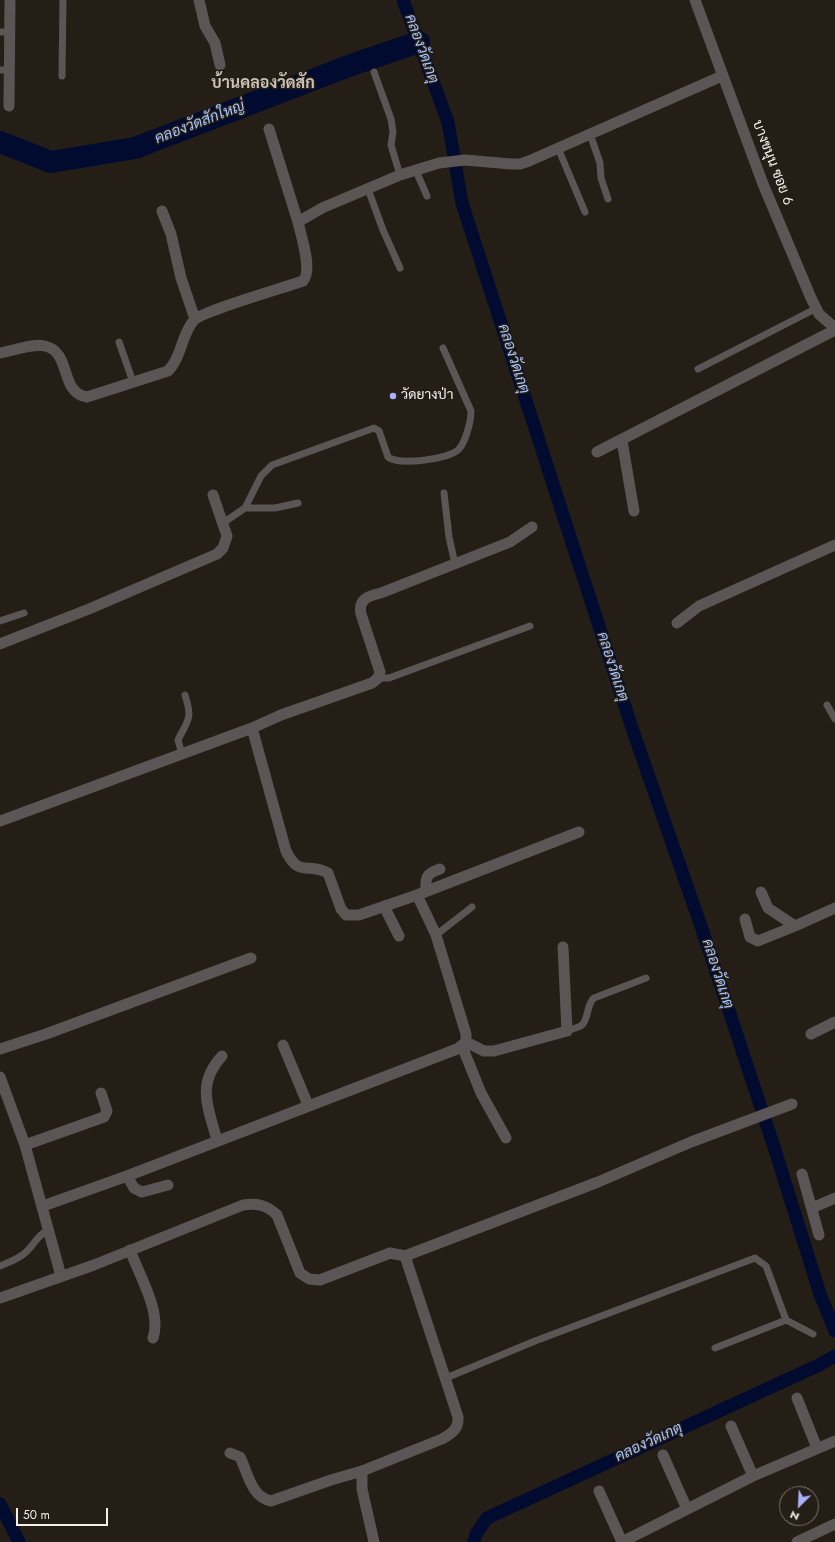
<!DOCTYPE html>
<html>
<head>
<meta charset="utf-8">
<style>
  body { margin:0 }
  #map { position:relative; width:835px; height:1542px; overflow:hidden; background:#241e16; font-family:Jost,sans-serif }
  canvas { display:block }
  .north { position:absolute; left:779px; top:1486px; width:40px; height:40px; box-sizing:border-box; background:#241e16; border:1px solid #77726a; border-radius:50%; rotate:204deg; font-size:11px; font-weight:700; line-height:16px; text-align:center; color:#f3efe9 }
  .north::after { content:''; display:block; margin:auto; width:14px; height:18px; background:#a9b0fc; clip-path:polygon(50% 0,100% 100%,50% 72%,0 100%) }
  .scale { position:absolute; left:16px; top:1508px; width:92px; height:18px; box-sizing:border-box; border:2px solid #f3efe9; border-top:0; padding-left:5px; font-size:12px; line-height:14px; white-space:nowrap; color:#f3efe9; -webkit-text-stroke:3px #241e16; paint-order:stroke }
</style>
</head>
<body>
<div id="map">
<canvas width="835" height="1542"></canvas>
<div class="north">N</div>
<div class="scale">50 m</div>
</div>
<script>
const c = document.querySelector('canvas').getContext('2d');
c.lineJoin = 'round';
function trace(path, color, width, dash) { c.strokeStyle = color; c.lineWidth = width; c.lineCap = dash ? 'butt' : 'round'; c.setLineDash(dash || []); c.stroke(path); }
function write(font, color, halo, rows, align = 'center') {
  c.font = font + ' Jost,Sarabun,sans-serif'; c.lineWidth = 3; c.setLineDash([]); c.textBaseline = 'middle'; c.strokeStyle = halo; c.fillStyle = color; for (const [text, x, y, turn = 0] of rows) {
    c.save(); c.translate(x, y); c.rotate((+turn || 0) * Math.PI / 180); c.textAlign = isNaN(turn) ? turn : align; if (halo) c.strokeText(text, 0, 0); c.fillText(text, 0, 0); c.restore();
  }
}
const canal = new Path2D(`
  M403,0L448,122L462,203L633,731L703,932L775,1150L820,1294L835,1331
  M0,1504L19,1542
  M474,1542L476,1534L487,1518L819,1365L835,1356`);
const river = new Path2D(`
  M0,142L51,162L135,148L354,64L419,42`);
const service = new Path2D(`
  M0,32H10
  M0,70H9
  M374,72L391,119L393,132L391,145L400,175
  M62,76L63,0
  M590,134L600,163L601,178L608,199
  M558,148L585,212
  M416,171L427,196
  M368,189L383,230L400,268
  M119,342L133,382
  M698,369L815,309
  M444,493L449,537L455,564
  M245,508H275L298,503
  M223,523L245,508L261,476L272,465L374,428L379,431L388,457C399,466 450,459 459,449C466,441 471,421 471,411L443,348
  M0,621L24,613
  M378,678H389L530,626
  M827,705L835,719
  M182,754L178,740C188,719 193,720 185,695
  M436,935L472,907
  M567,1031C571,1029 578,1028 582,1025C589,1019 586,1005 594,998L646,978
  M0,1266C9,1262 19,1259 26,1252C35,1244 37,1235 49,1230
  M715,1348L786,1320
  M446,1378L535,1341L755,1258L766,1266L786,1320L813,1334`);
const minor = new Path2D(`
  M199,0L205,26L215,43L220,65
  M695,0L763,184L811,298L819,314L835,328
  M9,106L10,0
  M269,129L298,222
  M162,211L171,234L181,278L195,319
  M0,353C13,351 32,343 45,346C72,352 59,393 87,397L168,371C182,357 181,335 194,320C203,311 286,287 303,281C313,270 301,236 298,222L322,208L400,175L439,163L465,160L511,164H520L529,161L722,76
  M622,441L634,511
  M597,452L835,330
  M677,623L699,606L835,545
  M0,644L89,609L217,554L223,548L227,536L213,495
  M0,821L252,728L281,715L372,683L378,678L380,672L361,614C358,599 368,596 381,593L510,542L532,527
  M426,891C425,877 427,873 440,869
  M761,892L768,908L795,926L835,908
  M417,895L579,832
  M384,906L399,936
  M745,919L750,937L758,941L795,926
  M811,1034L835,1022
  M466,1042L484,1051H494L567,1031L563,947
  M283,1045L308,1105
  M462,1046L481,1093L506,1138
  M0,1049L46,1034L251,958
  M0,1077L25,1145L61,1276
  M217,1140C208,1107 196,1084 222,1056
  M25,1145L104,1117L107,1111L101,1093
  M802,1174L819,1235
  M127,1176L134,1188L142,1192L168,1185
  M43,1206L127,1176L457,1049L466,1042V1034L436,935L417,895L359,915H346L341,909L328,873C308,862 299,878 286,851L252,728
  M812,1208L835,1198
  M130,1250C139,1275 162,1312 153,1338
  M0,1298L94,1265L243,1205C257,1203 267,1205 277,1215L300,1273L309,1279L320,1280L390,1253L405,1256L598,1182L691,1142L792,1104
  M797,1398L817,1448
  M731,1426L753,1476
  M230,1453L240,1457C248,1473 251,1497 271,1501L331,1480L362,1471L442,1439C452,1433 459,1429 458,1417L405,1256
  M663,1455L687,1509
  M362,1471V1489L374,1542
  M599,1491L622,1542
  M622,1542L753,1476L835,1441`);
const tertiary = new Path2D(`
  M797,1542L835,1524`);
const markers = [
  [393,396,4,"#a9b0fc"]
];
const streetNames = [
  ["บางขนุน ซอย 6",772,163,69]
];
const poiNames = [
  ["วัดยางป่า",401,396]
];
const waterNames = [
  ["คลองวัดเกตุ",421,49,70],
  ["คลองวัดสักใหญ่",200,123,-21],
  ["คลองวัดเกตุ",513,359,72],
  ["คลองวัดเกตุ",612,667,72],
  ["คลองวัดเกตุ",717,974,72],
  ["คลองวัดเกตุ",649,1443,-25]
];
const quarterNames = [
  ["บ้านคลองวัดสัก",263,84]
];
trace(canal, '#010b30', 13);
trace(river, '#010b30', 22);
trace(service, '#5b5555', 7);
trace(minor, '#5b5555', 11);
trace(tertiary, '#5b5555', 11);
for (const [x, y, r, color] of markers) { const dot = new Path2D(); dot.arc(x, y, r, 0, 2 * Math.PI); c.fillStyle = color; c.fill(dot); trace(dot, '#241e16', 1.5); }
write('14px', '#f3efe9', '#241e16', streetNames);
write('14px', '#f3efe9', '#241e16', poiNames, 'left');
write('italic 15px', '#a6c3fb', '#241e16', waterNames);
write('bold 16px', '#cac2b7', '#241e16', quarterNames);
</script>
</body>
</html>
